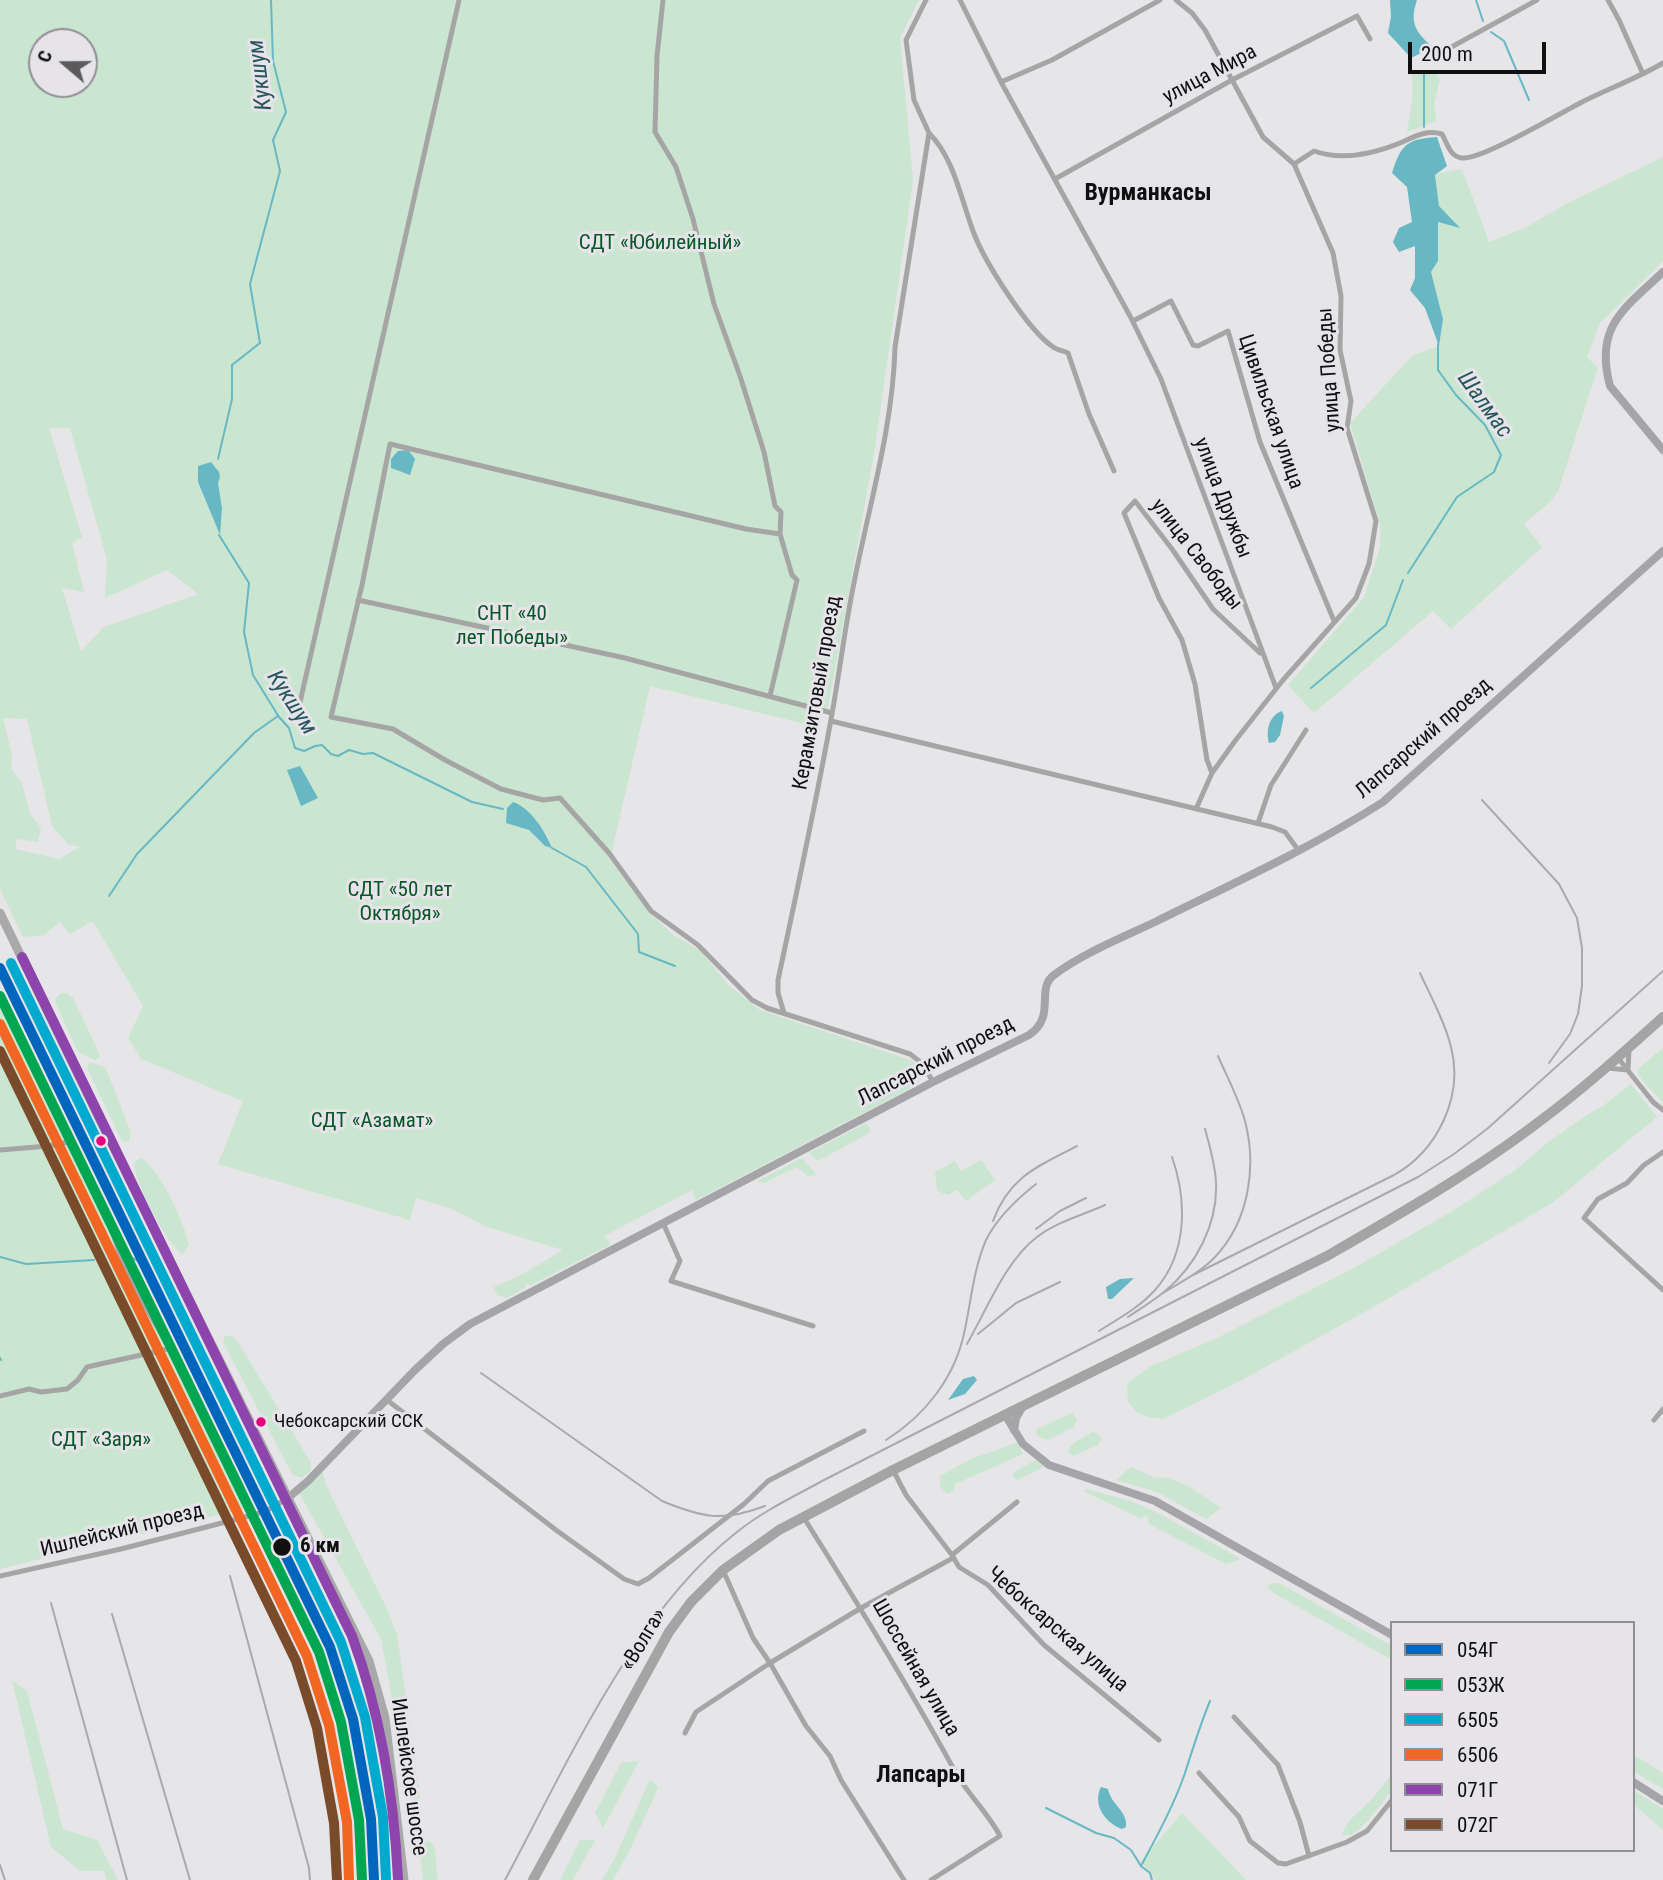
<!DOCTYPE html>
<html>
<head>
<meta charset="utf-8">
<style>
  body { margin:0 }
  #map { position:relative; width:1663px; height:1880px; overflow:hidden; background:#e6e5e8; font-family:"Roboto Condensed",sans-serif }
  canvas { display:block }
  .legend { position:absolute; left:1390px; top:1621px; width:245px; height:231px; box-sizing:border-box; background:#e6e4e9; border:2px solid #908f93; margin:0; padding:9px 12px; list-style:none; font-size:21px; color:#101011 }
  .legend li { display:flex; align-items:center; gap:14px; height:35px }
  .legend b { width:35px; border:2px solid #908f93 }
  .north { position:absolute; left:28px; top:28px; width:70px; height:70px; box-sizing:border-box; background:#e6e4e9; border:2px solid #908f93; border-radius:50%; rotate:290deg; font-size:19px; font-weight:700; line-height:28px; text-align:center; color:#101011 }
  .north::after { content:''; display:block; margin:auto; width:24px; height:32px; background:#5b5b5c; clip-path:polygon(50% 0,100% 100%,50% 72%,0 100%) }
  .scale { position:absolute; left:1408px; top:42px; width:138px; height:32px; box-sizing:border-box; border:4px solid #101011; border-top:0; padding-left:9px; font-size:21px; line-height:24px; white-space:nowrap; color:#101011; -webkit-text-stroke:5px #e6e4e9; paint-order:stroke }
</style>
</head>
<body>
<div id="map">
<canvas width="1663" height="1880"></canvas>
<ul class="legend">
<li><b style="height:9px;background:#0065bd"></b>054Г</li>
<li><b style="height:9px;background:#00a651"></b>053Ж</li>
<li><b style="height:9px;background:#00a9ce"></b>6505</li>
<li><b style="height:9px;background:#f26522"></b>6506</li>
<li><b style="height:9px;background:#8e44ad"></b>071Г</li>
<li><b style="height:9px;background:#7a4b2a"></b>072Г</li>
</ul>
<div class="north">С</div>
<div class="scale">200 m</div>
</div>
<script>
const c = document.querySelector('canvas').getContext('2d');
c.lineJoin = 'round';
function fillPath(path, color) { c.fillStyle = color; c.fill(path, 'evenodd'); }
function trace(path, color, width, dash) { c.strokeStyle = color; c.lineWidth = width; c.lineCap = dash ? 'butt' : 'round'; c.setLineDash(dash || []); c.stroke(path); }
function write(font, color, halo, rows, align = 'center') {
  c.font = font + ' "Roboto Condensed",sans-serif'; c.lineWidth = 6; c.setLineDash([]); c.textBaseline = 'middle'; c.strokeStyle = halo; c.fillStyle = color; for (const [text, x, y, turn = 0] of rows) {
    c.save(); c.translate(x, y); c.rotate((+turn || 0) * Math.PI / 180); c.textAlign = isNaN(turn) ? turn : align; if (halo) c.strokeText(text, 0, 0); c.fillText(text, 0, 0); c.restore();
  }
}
const green = new Path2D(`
  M0,0H919L900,38L913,180L874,454L828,707L814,726L650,686L612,851L607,856L650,913L672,934L701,951L728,985L760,1010L914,1061L921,1079L915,1086L696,1200L692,1190L604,1236L610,1242L608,1246L531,1285L525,1283V1288L507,1298L497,1295L494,1287L523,1274L563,1250L487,1227L450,1208L416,1198L410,1220L218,1164L243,1101L141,1059L128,1038L143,1006L94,923L91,922L70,934L60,922L44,935L23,937L0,889ZM42,42H84V84H42ZM49,428H70L107,560L105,598L167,570L198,594L104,627L81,651L62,588L84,592L72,543L82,537ZM198,482L218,483L222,508L219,533ZM3,718L27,719L52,826L68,844L80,847L59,859L15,849L17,839L38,842L41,828L30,814L22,783L11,768L12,755ZM521,804L546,833L552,848C532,842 527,822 521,804Z
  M1434,70L1440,80L1434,104L1436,121L1407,132L1413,95L1412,74Z
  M1663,157V261L1600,323L1587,357L1598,368L1558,491L1550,502L1524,524L1542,547L1451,629L1433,611L1314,713L1288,685L1364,597L1380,547V524L1350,423L1413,355L1439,346L1443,319L1431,272L1438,261V221L1458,227L1439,207L1435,174L1462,169L1489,242L1523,229L1566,204Z
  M0,992L114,1226L124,1261L185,1372L182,1374L243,1509L0,1569Z
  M62,993H67L73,998L100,1055L99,1058L95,1060L78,1052L55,1002L57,996Z
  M1663,1048V1102L1645,1084L1637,1073L1641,1066Z
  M89,1062L104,1067L107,1071L131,1133L129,1141L126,1142L121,1139L87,1068Z
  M1631,1084L1657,1117L1552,1203L1377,1305L1242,1380L1163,1419L1148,1417L1138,1413L1128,1402L1127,1383L1153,1365L1213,1340L1352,1269L1451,1212L1514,1171L1546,1144L1585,1116L1603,1106Z
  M866,1123L871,1132L818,1161L809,1153Z
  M141,1158C159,1167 186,1226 189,1245L183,1254C168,1248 134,1180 134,1163Z
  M802,1158L816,1174L809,1177L797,1167L764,1183L757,1181Z
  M981,1160L995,1180L966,1201L957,1190L948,1195L937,1191L935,1172L955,1161L961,1171Z
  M225,1336H232L238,1342L311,1463L310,1472L302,1478L292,1474L223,1342Z
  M1072,1413L1077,1420L1074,1427L1048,1440L1041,1438L1036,1433L1037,1429Z
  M1093,1431L1102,1438L1098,1445L1073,1456L1068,1452C1070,1441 1085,1438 1093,1431Z
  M1019,1442L1023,1454L955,1484L954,1491L947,1494L940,1486V1476L971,1459Z
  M1036,1460L1041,1462L1044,1467L1017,1480L1013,1477L1014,1472Z
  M1131,1467L1156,1478L1165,1477L1188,1486L1221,1508L1206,1519L1157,1492L1116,1480Z
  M322,1471L327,1487L387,1609L397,1634L420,1799L411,1800L381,1639L299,1493Z
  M1086,1489L1131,1501L1158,1513L1241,1559L1226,1564L1149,1524L1148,1516L1140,1518L1085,1492Z
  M1271,1583H1279L1392,1646V1660L1272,1592L1267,1587Z
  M12,1680L27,1691L63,1829L97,1840L118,1880H107L104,1871H80L51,1847Z
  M1633,1754L1663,1773V1789L1633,1771Z
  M639,1761L603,1828L595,1813L621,1763Z
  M1392,1774V1790L1367,1822L1352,1835H1342L1348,1822L1373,1798Z
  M650,1779L658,1788L630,1850L613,1880H602L615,1858Z
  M1633,1790L1663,1809V1830L1633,1804Z
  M1182,1813L1246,1880H1156L1141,1861Z
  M580,1840H595L573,1880H560Z
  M426,1841L431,1842L435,1850L438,1880H423L419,1846Z`);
const water = new Path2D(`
  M1390,0H1417C1409,23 1416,33 1433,47L1411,58L1388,33L1391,17Z
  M1437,137L1447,166L1435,175L1439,206L1460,228L1438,222V261L1431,272L1443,319L1439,346L1425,308L1410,290L1415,278V246L1399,252L1393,242L1399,228L1412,222L1407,187L1392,173C1401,145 1406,139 1437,137Z
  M408,450L415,459L410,475L391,468V459L398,451Z
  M211,462L219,472L220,477L218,483L222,508L220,535L198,482V466Z
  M1282,711L1284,716L1280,735L1275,742L1269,743C1266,732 1268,716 1282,711Z
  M300,766L318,798L301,806L287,770Z
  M513,802C531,808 545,831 552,848L545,846L529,830L506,823L507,808Z
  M1134,1278L1112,1299H1108L1106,1287L1120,1279Z
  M974,1376L977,1380L965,1394L948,1400L963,1379Z
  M1101,1787L1108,1789C1111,1805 1128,1811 1126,1827L1122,1829C1105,1823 1092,1804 1101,1787Z`);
const stream = new Path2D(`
  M1476,0L1483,21
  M1491,32L1504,41L1529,100
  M1424,127V71
  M218,459L232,399V365L260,343L250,284L280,171L273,140L286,112L273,61L271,0
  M219,535L249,583L244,632L253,675L279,717L289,728L295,748L304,751L315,746L322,745L331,754L338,756L349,750L363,754L373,753L472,802L503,809
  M1408,573L1457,497L1494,472L1501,455L1485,425L1456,395L1438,370V344
  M1311,688L1386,625L1403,580
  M552,848L586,867L638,934L639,952L675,966
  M109,896L137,854L254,733L278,716
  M123,1253L140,1262
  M0,1257L26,1264L94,1260
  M0,1358L1,1360
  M1046,1808L1096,1833L1114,1838L1131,1850L1141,1866
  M1152,1880L1150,1873L1141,1866C1157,1836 1174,1805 1185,1773C1193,1748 1200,1725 1210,1701`);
const street = new Path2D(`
  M663,0L657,56L655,132L676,167L693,219L714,304L740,376L764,452L775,506L781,512L780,534L792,575L797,580L770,696
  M926,0L906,40L914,100L929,133
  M960,0L1001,82L1130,316L1161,379L1276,688
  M1176,0L1192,13L1205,30L1263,137L1294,164L1333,253L1341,296L1340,350L1351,401L1347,428L1376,521L1369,564L1356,598L1283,680L1235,741L1212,773L1196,809
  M1608,0L1619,20L1643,74
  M1446,50L1537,0
  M1001,82L1052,60L1160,0
  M1294,164L1314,151C1342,161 1373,154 1400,143C1414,137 1426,129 1442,134C1447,143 1450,157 1462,158C1482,160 1562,112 1584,101C1610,88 1638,78 1663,63
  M1055,179L1232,80L1357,16L1370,39
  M1133,321L1171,301L1193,345L1198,346L1228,331L1260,442L1334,621
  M780,534L746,529L390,444L362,585L331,717L393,729L445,760L501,789L543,800L560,798L609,853L651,911L698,945L752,1000L767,1008L910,1054L922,1063L933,1082
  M358,600L625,658L832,713
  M296,720L459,0
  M831,721L1272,827L1285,832L1299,851
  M1212,773L1207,760L1195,684L1182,640L1159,598L1124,513L1135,501L1172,549L1213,609L1260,653
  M1258,823L1271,785L1306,730
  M0,999L68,1142L109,1222L122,1261L133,1285L193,1390L241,1485L253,1515
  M784,1013L778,993V980C797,891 816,803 832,714C840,670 845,626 854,583C869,505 893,427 895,347L929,133C954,158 961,199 973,231C984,261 1027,329 1053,347C1057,350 1064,351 1068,353L1089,414L1114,471
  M1618,1058L1653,1102L1663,1110
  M1607,1068L1628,1070
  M1628,1070L1629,1049
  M0,1150L49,1146L68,1142
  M1663,1152L1644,1165L1627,1183L1598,1199L1584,1218L1663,1290
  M663,1223L680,1261L671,1281L813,1326
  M0,1396L29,1389L41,1392L67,1389L78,1380L87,1367L168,1349
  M387,1400L556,1530L624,1579L638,1584L649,1578L744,1504L768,1481L864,1431
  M1654,1420L1663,1409
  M893,1470L906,1495L952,1555L959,1567L988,1585L1044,1645L1159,1740
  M804,1518C857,1602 909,1687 957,1775C969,1795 990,1816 1000,1836L931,1880
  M952,1555L1017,1502
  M723,1570L753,1638L770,1663L806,1726L830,1756L841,1780L904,1880
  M0,1576L121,1549L249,1516L266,1511L288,1498
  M1234,1717L1278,1765L1300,1822L1309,1856
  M685,1733L696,1712L770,1663L861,1608L953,1558
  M1199,1773L1239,1817L1250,1841L1278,1863L1286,1864L1347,1842L1367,1831L1392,1800`);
const secondary = new Path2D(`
  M1663,272C1624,309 1594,326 1610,386L1663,450
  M1005,1415L1023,1444L1049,1465L1155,1501L1392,1635
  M1014,1430L1016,1418L1023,1406
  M288,1498L308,1481L415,1370L443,1344L470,1324L933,1082L1029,1035C1057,1016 1035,989 1054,975C1083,953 1124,937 1157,921C1234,883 1311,848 1383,802L1663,551
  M1633,1782L1663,1801`);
const primary = new Path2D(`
  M0,913L99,1118L369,1661L385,1718L404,1880`);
const highway = new Path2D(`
  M533,1880L669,1632L691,1602L723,1570L779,1530L893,1470L1327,1256C1400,1214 1473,1172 1540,1121C1583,1089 1623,1053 1663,1017`);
const rail = new Path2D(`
  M1482,800L1559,884L1577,918L1582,948V986L1578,1014L1570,1034L1549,1063
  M993,1221C1009,1177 1038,1166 1077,1146
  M1036,1229L1060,1211L1086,1198
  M1191,1276L1394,1175C1437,1151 1464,1097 1451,1047C1445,1022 1431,997 1420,973
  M1163,1293C1181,1282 1201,1272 1215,1257C1249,1221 1257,1167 1245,1121C1239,1099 1227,1077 1218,1056
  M1128,1317C1140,1309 1153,1301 1164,1292C1196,1266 1218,1224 1216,1182C1215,1164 1210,1147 1205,1129
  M1099,1331C1118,1319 1140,1307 1155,1290C1188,1253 1187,1200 1172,1157
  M978,1334L1016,1303L1060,1282
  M967,1344C986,1311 1006,1260 1037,1237C1056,1222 1083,1215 1105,1205
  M481,1373L662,1501C703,1518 723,1522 765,1506
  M886,1440C926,1415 956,1376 965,1329C971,1300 974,1268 986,1240C997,1218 1017,1199 1036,1184
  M230,1576L309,1868L310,1880
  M51,1603L127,1880
  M112,1614L190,1880
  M0,1865L5,1880
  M505,1880C566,1766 634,1612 737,1532C763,1511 795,1496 824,1480L1418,1177L1454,1154L1487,1129L1663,971`);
const rail1 = new Path2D(`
  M0,968L330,1647L353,1719L371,1819L374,1880`);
const rail2 = new Path2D(`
  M0,996L319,1652L341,1722L359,1820L362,1880`);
const rail3 = new Path2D(`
  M11,963L341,1642L365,1717L383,1817L386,1879`);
const rail4 = new Path2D(`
  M0,1024L307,1656L329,1725L347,1822L349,1880`);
const rail5 = new Path2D(`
  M22,957L352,1636C381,1715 394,1795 398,1879`);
const rail6 = new Path2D(`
  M0,1051L296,1661L317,1728L334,1823L337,1880`);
const markers = [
  [101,1141,6,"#e5007d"],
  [261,1422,6,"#e5007d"],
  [282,1547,10,"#101011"]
];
const busNames = [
  ["Чебоксарский ССК",274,1422]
];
const streetNames = [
  ["улица Мира",1210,75,-28],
  ["улица Победы",1330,370,-94],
  ["Цивильская улица",1270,412,71],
  ["улица Дружбы",1222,498,69],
  ["улица Свободы",1196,555,52],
  ["Керамзитовый проезд",818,693,-80],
  ["Лапсарский проезд",1424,739,-41],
  ["Лапсарский проезд",936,1062,-27],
  ["Ишлейский проезд",122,1531,-14],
  ["Чебоксарская улица",1057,1630,41],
  ["«Волга»",644,1640,-59],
  ["Шоссейная улица",915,1668,60],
  ["Ишлейское шоссе",408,1777,82]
];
const parkNames = [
  ["СДТ «Юбилейный»",660,244],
  ["СНТ «40",512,615],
  ["лет Победы»",512,639],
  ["СДТ «50 лет",400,891],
  ["Октября»",400,915],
  ["СДТ «Азамат»",372,1122],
  ["СДТ «Заря»",101,1441]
];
const stopNames = [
  ["6 км",300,1547]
];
const waterNames = [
  ["Кукшум",261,75,-97],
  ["Шалмас",1484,405,54],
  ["Кукшум",291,703,57]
];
const quarterNames = [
  ["Вурманкасы",1148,194],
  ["Лапсары",921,1776]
];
fillPath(green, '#cae6d0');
fillPath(water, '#67b8c4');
trace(stream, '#67b8c4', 2);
trace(street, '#a6a5a6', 5);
trace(secondary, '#a5a4a6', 8);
trace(primary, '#aaa9a9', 9);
trace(highway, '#a5a4a4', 10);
trace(rail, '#aaaaac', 2);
trace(rail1, '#0065bd', 10);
trace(rail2, '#00a651', 10);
trace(rail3, '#00a9ce', 10);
trace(rail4, '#f26522', 10);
trace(rail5, '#8e44ad', 10);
trace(rail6, '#7a4b2a', 10);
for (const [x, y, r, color] of markers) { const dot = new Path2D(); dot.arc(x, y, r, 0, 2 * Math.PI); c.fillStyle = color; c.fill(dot); trace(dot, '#e6e4e9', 2.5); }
write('19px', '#101011', '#e6e4e9', busNames, 'left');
write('21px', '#101011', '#e6e4e9', streetNames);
write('21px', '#075828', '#e6e4e9', parkNames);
write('bold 21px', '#101011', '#e6e4e9', stopNames, 'left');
write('italic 23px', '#27575e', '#e6e4e9', waterNames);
write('bold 24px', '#101011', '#e6e4e9', quarterNames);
</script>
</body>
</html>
